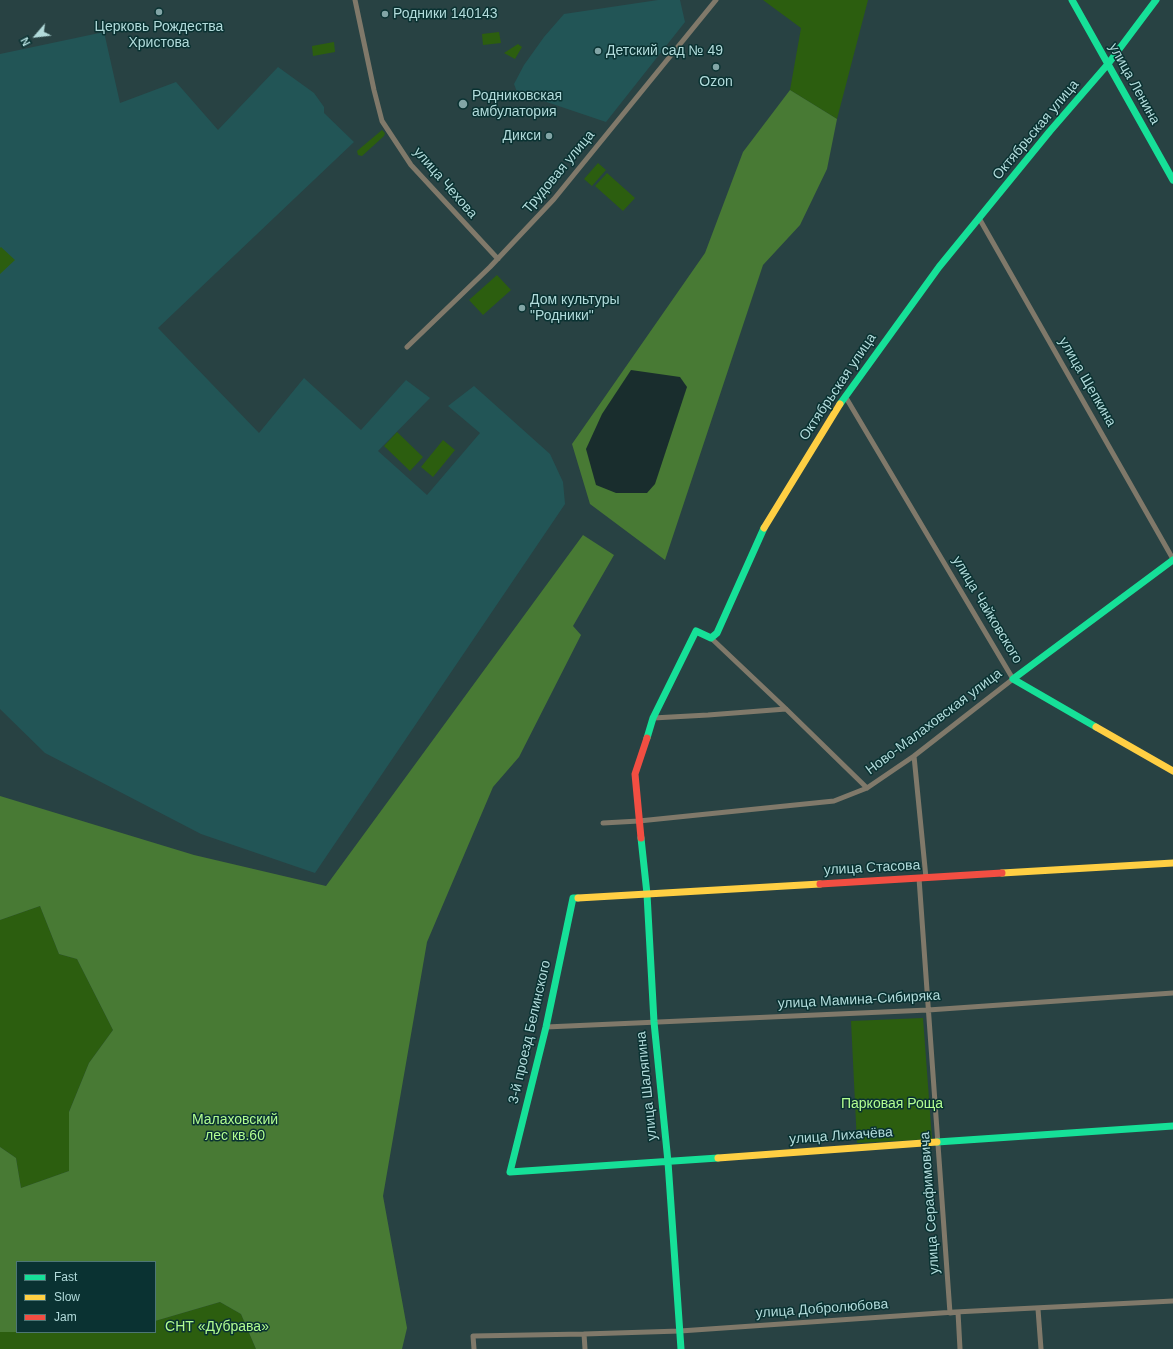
<!DOCTYPE html>
<html>
<head>
<meta charset="utf-8">
<style>
  body { margin:0 }
  #map { position:relative; width:1173px; height:1349px; overflow:hidden; background:#284243; font-family:Helvetica,sans-serif }
  canvas { display:block }
  .legend { position:absolute; left:16px; top:1261px; width:140px; height:72px; box-sizing:border-box; background:#0a3232; border:1px solid #4d7676; margin:0; padding:5px 7px; list-style:none; font-size:12px; color:#b2dbdb }
  .legend li { display:flex; align-items:center; gap:8px; height:20px }
  .legend b { width:20px; border:1px solid #4d7676 }
  .north { position:absolute; left:16px; top:16px; width:40px; height:40px; -webkit-text-stroke:3px #0a3232; paint-order:stroke; rotate:242deg; font-size:11px; font-weight:700; line-height:16px; text-align:center; color:#b2dbdb }
  .north::after { content:''; display:block; margin:auto; width:14px; height:18px; background:#b2dbdb; clip-path:polygon(50% 0,100% 100%,50% 72%,0 100%) }
</style>
</head>
<body>
<div id="map">
<canvas width="1173" height="1349"></canvas>
<ul class="legend">
<li><b style="height:5px;background:#16e098"></b>Fast</li>
<li><b style="height:5px;background:#ffcf43"></b>Slow</li>
<li><b style="height:5px;background:#f24e42"></b>Jam</li>
</ul>
<div class="north">N</div>
</div>
<script>
const c = document.querySelector('canvas').getContext('2d');
c.lineJoin = 'round';
function fillPath(path, color) { c.fillStyle = color; c.fill(path, 'evenodd'); }
function trace(path, color, width, dash) { c.strokeStyle = color; c.lineWidth = width; c.lineCap = dash ? 'butt' : 'round'; c.setLineDash(dash || []); c.stroke(path); }
function write(font, color, halo, rows, align = 'center') {
  c.font = font + ' Helvetica,sans-serif'; c.lineWidth = 3; c.setLineDash([]); c.textBaseline = 'middle'; c.strokeStyle = halo; c.fillStyle = color; for (const [text, x, y, turn = 0] of rows) {
    c.save(); c.translate(x, y); c.rotate((+turn || 0) * Math.PI / 180); c.textAlign = isNaN(turn) ? turn : align; if (halo) c.strokeText(text, 0, 0); c.fillText(text, 0, 0); c.restore();
  }
}
const built = new Path2D(`
  M658,0H680L685,22L606,122L517,92L514,84L524,65L544,37L564,14Z
  M104,32L120,103L176,82L218,130L278,67L314,93L324,107V113L354,142L158,328L259,433L304,378L361,430L406,380L430,398L378,451L427,495L480,433L448,406L474,386L550,454L563,482L565,504L315,873L201,834L45,753L0,709V54Z`);
const green = new Path2D(`
  M763,0H868L837,119L790,90L801,28Z
  M499,32L501,43L483,45L482,34Z
  M334,42L335,52L313,56L312,46Z
  M518,44L522,47L515,59L504,53Z
  M382,130L385,133L384,136L362,156L358,155L357,151Z
  M598,163L606,170L592,186L584,179Z
  M607,173L635,198L623,211L595,186Z
  M1,247L15,260L0,274V248Z
  M497,275L511,290L483,315L469,300Z
  M397,432L423,457L410,471L384,446Z
  M443,440L455,450L433,477L421,467Z
  M40,906L59,954L77,959L113,1030L89,1063L69,1112V1171L21,1188L16,1158L0,1147V920Z
  M923,1018L932,1139L857,1143L851,1021Z
  M220,1302L241,1314L256,1349H0V1332H155V1321Z`);
const forest = new Path2D(`
  M790,90L837,119L827,169L800,225L763,265L665,560L590,504L572,444L705,253L743,152Z
  M583,535L614,555L573,626L581,635L519,757L493,787L427,942L383,1196L407,1328L402,1349H256L241,1314L220,1302L155,1321V1262H17V1332H117H0V1147L16,1158L21,1188L69,1171V1112L89,1063L113,1030L77,959L59,954L40,906L0,920V796L194,855L326,886Z`);
const water = new Path2D(`
  M631,370L680,377L687,387L655,484L647,493H616L596,485L586,449L602,414Z`);
const street = new Path2D(`
  M355,0L374,90L382,121L411,165L498,259
  M979,218L1173,559
  M407,347L490,267L554,199L716,0
  M711,638L786,709L867,788
  M653,718L708,715L786,709
  M914,756L926,878
  M603,823L639,821L834,801L867,788L914,756L1013,679L845,396
  M919,878L950,1313L958,1312L960,1349
  M546,1027L928,1010L1173,993
  M1038,1309L1041,1349
  M584,1334L585,1349
  M474,1349L473,1336L584,1334L680,1331L955,1312L1173,1301`);
const fast = new Path2D(`
  M1072,0L1173,180
  M840,404L939,267L1050,131L1108,64L1156,0
  M1096,727L1013,679L1173,560
  M647,738L653,718L696,631L711,638L717,633L764,528
  M641,838L647,894L654,1022L668,1162L681,1349
  M578,898H573L546,1027L510,1172L718,1158
  M937,1142L1173,1126`);
const slow = new Path2D(`
  M764,528L840,404
  M1096,727L1173,771
  M1002,873L1173,863
  M578,898L820,884
  M718,1158L937,1142`);
const jam = new Path2D(`
  M641,838L635,774L647,738
  M820,884L1002,873`);
const markers = [
  [159,12,4,"#82a5a6"],
  [385,14,4,"#82a5a6"],
  [598,51,4,"#82a5a6"],
  [716,67,4,"#82a5a6"],
  [463,104,5,"#82a5a6"],
  [549,136,4,"#82a5a6"],
  [522,308,4,"#82a5a6"]
];
const poiNames = [
  ["Родники 140143",393,14],
  ["Церковь Рождества",159,27,"center"],
  ["Христова",159,43,"center"],
  ["Детский сад № 49",606,51],
  ["Ozon",716,82,"center"],
  ["Родниковская",472,96],
  ["амбулатория",472,112],
  ["Дикси",541,136,"right"],
  ["Дом культуры",530,300],
  ["\"Родники\"",530,316]
];
const streetNames = [
  ["улица Ленина",1134,84,61],
  ["Октябрьская улица",1036,130,-50],
  ["Трудовая улица",559,172,-50],
  ["улица Чехова",445,183,49],
  ["улица Щепкина",1087,382,60],
  ["Октябрьская улица",838,387,-56],
  ["улица Чайковского",987,610,59],
  ["Ново-Малаховская улица",934,722,-37],
  ["улица Стасова",872,868,-3],
  ["улица Мамина-Сибиряка",859,1000,-3],
  ["3-й проезд Белинского",530,1032,-77],
  ["улица Шаляпина",647,1086,-96],
  ["улица Лихачёва",841,1136,-4],
  ["улица Серафимовича",930,1203,-94],
  ["улица Добролюбова",822,1309,-4]
];
const parkNames = [
  ["Парковая Роща",892,1104],
  ["Малаховский",235,1120],
  ["лес кв.60",235,1136],
  ["СНТ «Дубрава»",217,1327]
];
fillPath(built, '#225556');
fillPath(green, '#2c5e0f');
fillPath(forest, '#487a34');
fillPath(water, '#192d2d');
trace(street, '#80796a', 5);
trace(fast, '#16e098', 7);
trace(slow, '#ffcf43', 7);
trace(jam, '#f24e42', 7);
for (const [x, y, r, color] of markers) { const dot = new Path2D(); dot.arc(x, y, r, 0, 2 * Math.PI); c.fillStyle = color; c.fill(dot); trace(dot, '#0a3232', 1.5); }
write('14px', '#b2dbdb', '#0a3232', poiNames, 'left');
write('14px', '#b2dbdb', '#0a3232', streetNames);
write('14px', '#b2fd90', '#0a3232', parkNames);
</script>
</body>
</html>
